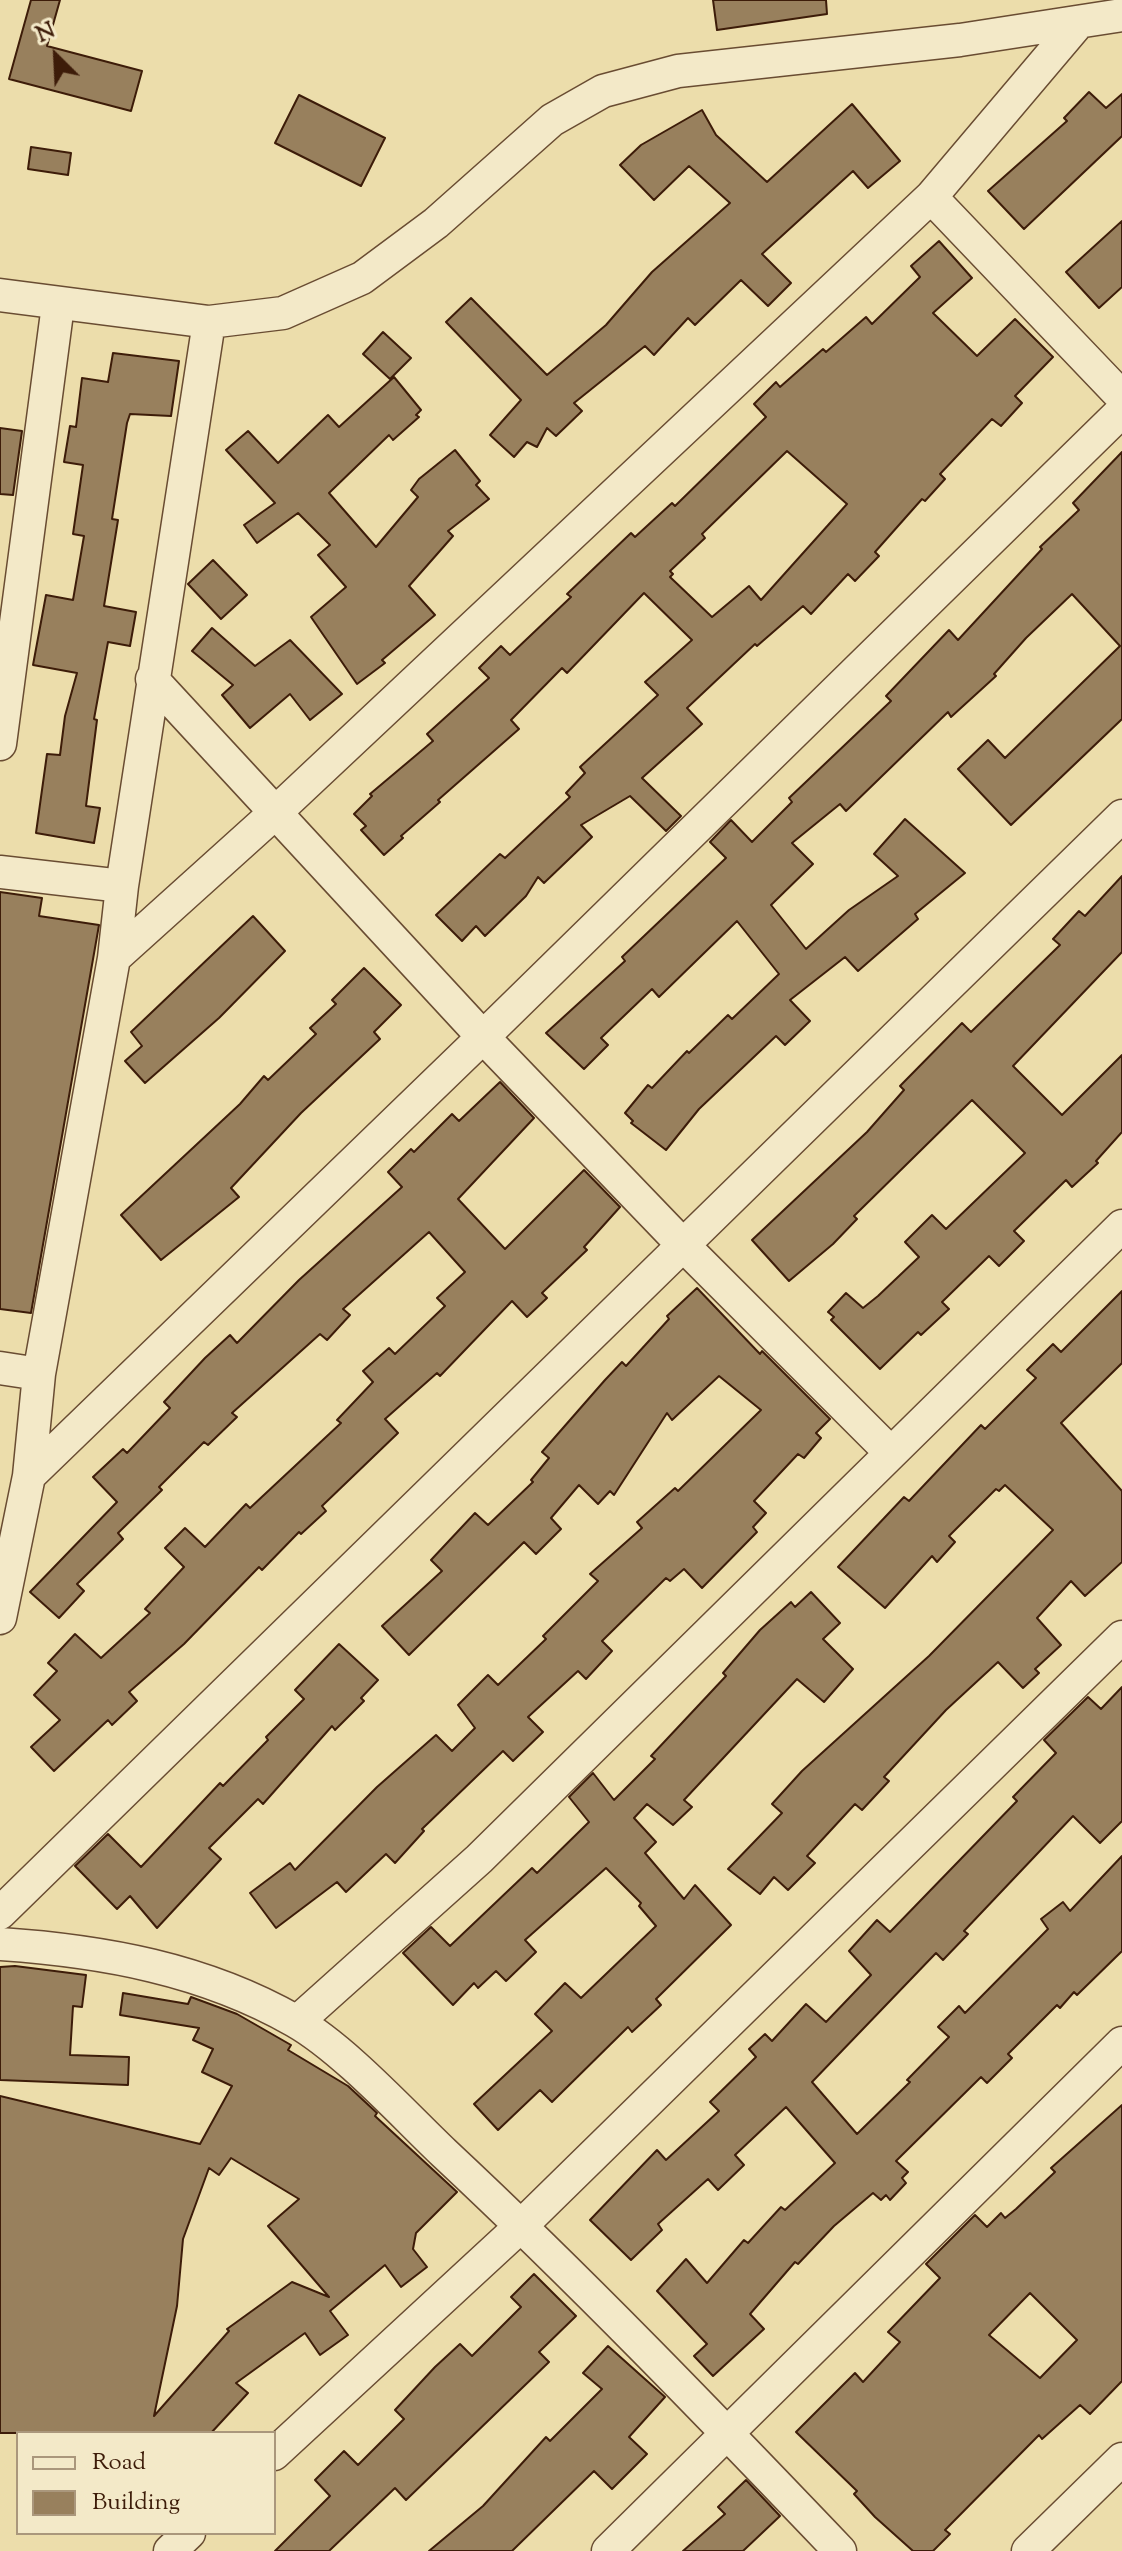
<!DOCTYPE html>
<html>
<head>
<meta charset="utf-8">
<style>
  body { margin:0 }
  #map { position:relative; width:1122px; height:2551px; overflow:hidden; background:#ecddab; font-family:"Sorts Mill Goudy",serif }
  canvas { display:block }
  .legend { position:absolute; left:16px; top:2431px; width:260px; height:104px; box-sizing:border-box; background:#f3e9c8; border:2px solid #aa977c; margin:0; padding:10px 14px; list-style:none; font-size:24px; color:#3d1c09 }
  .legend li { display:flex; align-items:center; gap:16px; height:40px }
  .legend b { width:40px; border:2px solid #aa977c }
  .north { position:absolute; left:16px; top:16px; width:80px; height:80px; -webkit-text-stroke:6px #f3e9c8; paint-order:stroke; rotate:336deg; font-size:22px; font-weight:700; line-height:32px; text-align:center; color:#3d1c09 }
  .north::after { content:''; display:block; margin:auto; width:28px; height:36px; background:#3d1c09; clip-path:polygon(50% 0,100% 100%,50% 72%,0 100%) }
</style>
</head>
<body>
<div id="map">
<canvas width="1122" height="2551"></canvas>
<ul class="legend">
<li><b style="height:10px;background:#f3e9c8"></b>Road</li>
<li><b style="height:22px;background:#98805d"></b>Building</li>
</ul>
<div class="north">N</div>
</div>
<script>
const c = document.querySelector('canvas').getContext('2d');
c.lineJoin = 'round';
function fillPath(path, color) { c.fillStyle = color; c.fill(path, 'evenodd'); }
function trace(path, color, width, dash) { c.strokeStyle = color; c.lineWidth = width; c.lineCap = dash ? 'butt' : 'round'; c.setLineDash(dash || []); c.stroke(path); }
const building = new Path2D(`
  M31,0H60L47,46L142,71L131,111L9,79Z
  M713,0H826L827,14L717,30Z
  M1089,92L1106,108L1122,94V136L1024,229L988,191L1067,121L1064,118Z
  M299,95L385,138L361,186L275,143Z
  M852,104L900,161L868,188L853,171L762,254L791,283L768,306L741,280L695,325L688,318L654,355L645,346L574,403L582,411L556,436L547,428L537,447L527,442L514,457L490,435L521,400L446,322L471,298L547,375L606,325L652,272L730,203L689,166L654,200L620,165L641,145L702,110L716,135L767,182Z
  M31,147L71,153L68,175L28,169Z
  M1122,221V287L1099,308L1066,272Z
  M939,241L972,278L933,313L977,356L1015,319L1053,357L1015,396L1022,403L1001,426L992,419L940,474L945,479L925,501L922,499L875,552L879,556L855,581L848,574L811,614L803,606L757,646L755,644L687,708L702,724L642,778L681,816L666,831L630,796L581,825L592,837L544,883L538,877L526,896L485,936L476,926L462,941L436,915L500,854L505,858L570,797L566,793L585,773L580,767L658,695L645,682L692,640L644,593L567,673L562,668L511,720L519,729L438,800L440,802L401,836L403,838L384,855L361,830L366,826L354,814L372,796L370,794L433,741L427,734L489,678L479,668L501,646L510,655L571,597L567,594L631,533L635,537L672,503L675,506L766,417L754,404L776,382L780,387L823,349L826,352L866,317L872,324L920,277L911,266ZM787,451L847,504L761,600L749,586L712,617L670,577L673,574L670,571L705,538L702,534Z
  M383,332L411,358L390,379L363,354Z
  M113,353L179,361L171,416L130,414L127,423L112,519L118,520L104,606L136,612L130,646L108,642L94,719L97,720L86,806L100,808L94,843L36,833L47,754L60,755L65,716L77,673L33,665L46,595L73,600L84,536L73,534L83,465L64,462L70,426L76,427L82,378L108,382Z
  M394,377L421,410L416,415L419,417L393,440L389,435L329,493L376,547L418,497L411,490L419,479L455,450L480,481L476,485L489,499L448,531L453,536L409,586L435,615L382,660L385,663L357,684L311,617L346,587L318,555L330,545L298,513L257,543L244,525L275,503L226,450L248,431L278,463L328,415L339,427Z
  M0,428L22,431L13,495L0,494Z
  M1122,452V719L1011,825L958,769L988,740L1005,758L1120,646L1072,594L1026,638L994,674L996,676L951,717L948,712L846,811L840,804L792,843L813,864L771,905L806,949L849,910L898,876L874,854L905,819L965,873L915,914L918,919L858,971L845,957L790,1000L810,1021L785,1045L776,1036L699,1109L666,1150L631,1123L633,1121L625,1113L648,1085L652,1088L687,1051L689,1053L728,1015L732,1019L779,974L737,921L659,997L652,989L601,1038L608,1045L584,1069L546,1033L625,961L622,957L726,858L710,842L731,820L752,842L792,802L789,798L891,701L886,696L949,630L958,640L1042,549L1040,547L1079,510L1073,503Z
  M213,560L247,595L221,619L188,584Z
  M212,628L255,666L290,640L342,694L310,720L290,694L250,728L222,695L233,685L192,651Z
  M1122,876V952L1013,1066L1062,1115L1122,1055V1132L1096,1161L1098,1163L1072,1187L1066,1180L1014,1231L1024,1241L999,1266L989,1256L942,1302L949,1309L921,1335L918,1332L880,1369L831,1320L834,1317L828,1312L846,1293L863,1308L878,1296L919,1257L905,1242L932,1215L946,1229L1025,1153L972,1100L854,1216L857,1219L833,1244L789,1281L752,1240L867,1132L904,1090L900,1086L962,1023L971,1032L1060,945L1053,939L1079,911L1085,916Z
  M0,892L42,898L39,916L99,925L31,1313L0,1309Z
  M253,916L285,951L219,1018L145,1083L125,1061L142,1046L131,1032Z
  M364,968L401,1005L374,1032L380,1039L301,1113L231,1188L239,1197L161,1260L121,1215L240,1104L264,1076L268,1080L316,1034L310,1028L336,1004L332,1000Z
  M500,1082L534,1118L458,1199L505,1249L584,1170L620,1207L584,1247L587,1250L542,1293L547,1298L527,1317L512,1301L440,1376L437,1373L385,1419L398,1433L322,1506L326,1511L301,1534L299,1532L262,1570L259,1567L184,1644L129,1692L137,1701L112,1725L108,1720L54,1771L31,1747L60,1720L34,1695L57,1671L48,1663L75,1634L101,1658L150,1613L145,1609L184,1567L165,1548L185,1528L205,1547L246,1504L250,1508L341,1423L337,1420L373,1382L363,1371L389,1348L395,1354L445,1306L437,1298L465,1272L429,1232L343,1309L350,1315L327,1340L320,1334L232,1413L237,1417L208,1445L204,1442L159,1487L162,1490L118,1533L123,1539L77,1584L84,1591L59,1618L30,1592L117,1502L93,1477L123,1449L127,1453L170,1408L164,1402L205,1358L230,1335L237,1343L299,1280L402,1187L388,1172L411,1149L414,1152L452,1114L459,1121Z
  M697,1288L760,1354L762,1351L830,1419L816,1433L821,1438L804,1458L798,1454L754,1501L766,1513L753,1527L757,1532L702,1588L684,1569L670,1581L666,1578L602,1641L612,1651L586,1679L578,1671L528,1717L543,1732L513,1761L503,1751L422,1829L424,1831L395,1863L386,1854L346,1892L337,1882L276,1928L250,1893L290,1863L295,1870L377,1787L436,1735L452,1751L475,1728L458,1705L488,1675L498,1685L546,1639L543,1636L598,1581L590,1574L642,1528L637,1522L675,1488L678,1491L761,1410L719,1376L672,1420L667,1413L614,1495L610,1491L598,1504L579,1485L551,1518L561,1529L536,1554L524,1542L409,1655L382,1626L442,1571L431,1560L475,1513L488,1525L533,1482L531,1480L549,1458L542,1452L605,1380L622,1362L626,1366L669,1319L667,1316Z
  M1122,1291V1363L1061,1423L1122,1491V1562L1085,1596L1071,1581L1037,1618L1061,1645L1035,1669L1039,1673L1023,1688L998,1662L946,1710L884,1777L889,1781L862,1810L855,1804L807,1856L815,1863L788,1890L774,1877L760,1894L728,1869L782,1813L772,1804L802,1771L929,1656L1053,1530L1005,1485L999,1491L996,1489L949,1536L955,1542L937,1562L932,1556L885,1608L838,1567L904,1497L909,1501L981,1425L985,1429L1036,1378L1027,1370L1053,1344L1061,1352Z
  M811,1592L840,1623L823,1639L853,1669L824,1702L797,1679L684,1800L692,1807L673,1825L647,1804L634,1818L656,1842L645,1853L684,1899L695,1885L731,1925L656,1999L661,2005L632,2032L628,2027L552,2102L540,2090L498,2130L474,2104L552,2031L535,2014L565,1983L581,1998L656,1926L639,1906L641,1903L606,1868L525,1940L536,1952L506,1981L496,1971L478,1988L474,1983L453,2005L403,1953L431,1927L450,1946L532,1868L537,1873L589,1822L569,1797L593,1773L614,1800L655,1759L651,1756L726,1676L723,1673L760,1630L791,1602L795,1607Z
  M339,1644L378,1680L361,1698L364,1701L335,1730L332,1726L263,1804L258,1799L209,1848L221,1859L157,1928L130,1896L117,1909L75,1866L108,1834L141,1867L220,1783L223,1786L268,1740L266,1737L304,1699L295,1690Z
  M1122,1687V1821L1100,1843L1073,1816L964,1931L968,1934L943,1960L936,1953L812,2082L857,2134L910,2082L907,2080L949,2037L938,2027L959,2006L965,2013L1048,1929L1041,1919L1063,1902L1070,1911L1122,1856V1951L1077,1995L1074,1992L1060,2008L1057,2005L1008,2054L1012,2058L987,2083L981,2077L896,2161L908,2172L902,2178L906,2183L890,2200L886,2195L881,2200L873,2193L834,2226L798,2264L795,2262L750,2314L764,2329L713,2376L694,2356L707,2344L657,2291L686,2259L707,2283L744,2240L748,2243L781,2207L785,2210L835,2163L786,2107L735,2155L744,2165L718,2190L708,2179L658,2224L662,2230L631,2260L590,2220L657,2150L666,2160L719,2111L710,2102L756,2057L749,2049L765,2034L772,2041L806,2004L826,2022L871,1975L849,1951L877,1920L890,1932L1017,1801L1013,1797L1056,1753L1044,1740L1088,1697L1101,1709Z
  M15,1966L86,1975L82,2007L73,2006L70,2055L129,2057L128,2085L0,2080V1967Z
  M123,1993L188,2004L191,1997L237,2014L291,2045L288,2050L348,2086L377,2113L375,2116L457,2192L416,2233L413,2249L427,2267L401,2287L385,2265L330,2311L348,2335L320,2355L305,2333L236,2383L248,2393L211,2433H0V2096L200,2144L232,2086L202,2072L213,2049L193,2040L199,2028L120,2015ZM231,2158L299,2199L268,2226L329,2297L292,2282L227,2329L229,2331L154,2416L177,2306L183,2239L209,2168L219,2175Z
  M1122,2105V2381L1090,2414L1080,2405L1042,2439L1039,2435L945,2530L950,2534L933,2551H913L875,2517L854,2494L857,2491L796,2432L855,2373L863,2382L900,2342L888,2332L940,2278L926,2264L975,2215L987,2227L1001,2213L1005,2218L1016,2209L1055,2172L1051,2168ZM1030,2293L1077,2340L1040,2378L989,2335Z
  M534,2274L576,2316L539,2352L549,2362L406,2500L395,2488L329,2551H275L330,2496L315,2480L344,2451L358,2465L404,2419L395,2410L435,2367L460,2344L472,2356L521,2307L511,2297Z
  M608,2346L665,2397L629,2437L647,2454L612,2489L594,2471L512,2551H429L483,2506L546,2437L550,2441L602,2389L583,2373Z
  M746,2480L780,2516L743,2551H683L725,2514L718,2507Z`);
const minor = new Path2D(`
  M931,197L1122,397
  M0,295L209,322L283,313L362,278L436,223L552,120L603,91L678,71L960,40L1122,15
  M152,679L483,1037L682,1244L891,1453
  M0,744L58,305
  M0,872L122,886L209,322
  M114,958L276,812L931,197L1079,22
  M0,1368L39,1374
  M29,1476L483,1037L1122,411
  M0,1618L29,1476L39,1374L114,958L122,886
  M0,1913L1122,816
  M0,1944C103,1951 204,1969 295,2021C344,2049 402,2113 444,2153C581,2281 711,2416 840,2551
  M297,2022L479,1859L1122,1226
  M274,2454L522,2225L1122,1637
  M170,2551L189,2533
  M608,2551L1122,2043
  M1028,2551L1122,2459`);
fillPath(building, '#98805d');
trace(building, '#3d1c09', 2);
trace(minor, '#694c32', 35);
trace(minor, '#f3e9c8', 32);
</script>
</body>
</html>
